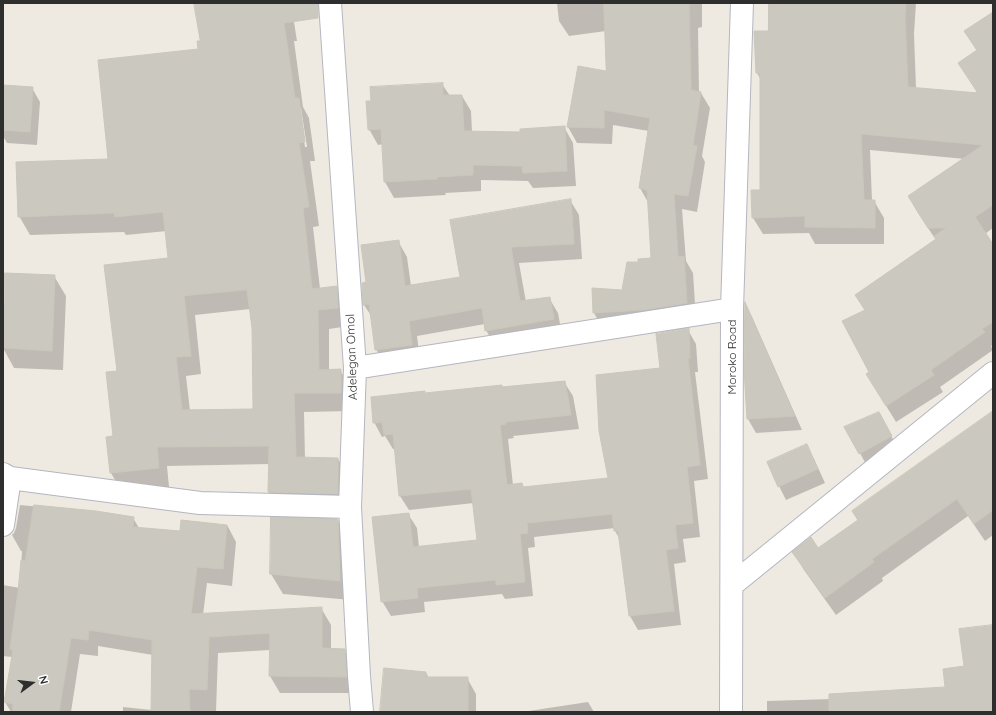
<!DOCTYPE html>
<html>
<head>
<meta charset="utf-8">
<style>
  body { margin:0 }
  #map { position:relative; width:996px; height:715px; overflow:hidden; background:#efeae1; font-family:Quicksand,sans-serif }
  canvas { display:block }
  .frame { position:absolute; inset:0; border:4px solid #2e2e2e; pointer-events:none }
  .north { position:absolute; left:12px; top:663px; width:40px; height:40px; -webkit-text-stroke:3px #fff; paint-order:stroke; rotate:75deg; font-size:11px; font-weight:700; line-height:16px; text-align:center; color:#2e2e2e }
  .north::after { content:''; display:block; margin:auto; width:14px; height:18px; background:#2e2e2e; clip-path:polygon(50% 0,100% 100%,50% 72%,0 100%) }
</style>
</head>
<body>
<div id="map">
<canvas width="996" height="715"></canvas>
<div class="frame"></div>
<div class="north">N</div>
</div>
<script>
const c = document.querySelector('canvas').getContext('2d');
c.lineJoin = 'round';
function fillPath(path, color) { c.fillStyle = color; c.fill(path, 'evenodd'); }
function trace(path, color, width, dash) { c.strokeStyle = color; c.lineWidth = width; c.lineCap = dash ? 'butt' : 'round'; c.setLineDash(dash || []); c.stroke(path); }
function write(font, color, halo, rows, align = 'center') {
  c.font = font + ' Quicksand,sans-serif'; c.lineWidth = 3.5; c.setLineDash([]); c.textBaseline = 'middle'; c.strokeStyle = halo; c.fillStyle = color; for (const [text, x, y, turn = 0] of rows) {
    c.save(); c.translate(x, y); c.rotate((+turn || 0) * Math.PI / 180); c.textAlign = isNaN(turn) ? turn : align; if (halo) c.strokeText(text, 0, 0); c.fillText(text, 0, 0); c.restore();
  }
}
const shadow = new Path2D(`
  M195,3H291L297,41H294L303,107L309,118L315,161H310L319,226L313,227L320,289L336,287L347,306L349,326L329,329V370H340L351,389V411L304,412L305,459H338L348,478V513L280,511L269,492L270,464L167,466L169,487L122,492L111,473L108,438L114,437L118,372L170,259L167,231L126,235L124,232L30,235L19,216L109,160L199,50L201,42ZM299,106L301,108L307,147H305ZM250,309L253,328L254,410L190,411L186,376L201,374L195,315Z
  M557,3H702V27L698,28L699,92L701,93L710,108L702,156L705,162L697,212L682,209L686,261L693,273L696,319L603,329L594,313L623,291L639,263L652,259L649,204L640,188L649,131L613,125L612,144L577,143L568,127L579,67L607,72L606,31L569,36L559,21Z
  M770,3H916L914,34L916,88L978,94L959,63L977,51L965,32L993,13V228L985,234L993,245V345L991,346L993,350L940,387L943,392L896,422L877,391L870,372L865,311L856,295L936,240L918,213L909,197L965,159L870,150L872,201H874L884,218V244H815L809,233L763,234L753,218L761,191V80L757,73L769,32Z
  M442,84L450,96H462L471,111L472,132L521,133L564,127L573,143L576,186L533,188L528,181L481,180V191L445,193L446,195L394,198L385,182L383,144L378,145L369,129L372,102Z
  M3,86L32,88L40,102L37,145L7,143L3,136Z
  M570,200L579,215L582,259L519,263L526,302L549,298L558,313L562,335L495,346L486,330L485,324L417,336L420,360L385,365L376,349L372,317L364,305L367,283L398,241L407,257L411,286L461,278Z
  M6,274L54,276L66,296L63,370L14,368L3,348Z
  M746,306L752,317L802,430L756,433L748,419Z
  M688,330L696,344L698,372H695L708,479L694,481L700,537L683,539L686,562L674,564L681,625L638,630L630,616L621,541L615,531V528L534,537L535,547L528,548L533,596L505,599L502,594L424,602L425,612L391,616L382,601L408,514L417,528L419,547L478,541L474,503L409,510L400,496L395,449H393L385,436L382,437L374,422L425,394L503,388L564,382L573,396L579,429L513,436L514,438L508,439L513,485L522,484L524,488L609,479L661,368Z
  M993,412V535L985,541L968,516L882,578L883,581L836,615L804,570L794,552L818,549L858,521L853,511Z
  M846,427H886L899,450L868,468Z
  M806,445L814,459L825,483L786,500L779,486Z
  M20,505L96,512L133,518L139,528L181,532L227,525L236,542L232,586L207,583L203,615L321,608L331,625V649L344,650L354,666L356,693H280L270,676V650L218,653L216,712H123V707L152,710L153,655L98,646V656L80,654L71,712H11L5,702L12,657L3,656V585L20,588L22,551H21L12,535L14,533L16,528Z
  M338,521L349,541L351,600L283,594L271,574Z
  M993,626V712H767V701L863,698L947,688L965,667Z
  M426,673L429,678H467L476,694V712H382Z
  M588,702L594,712H522Z`);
const building = new Path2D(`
  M194,3H318V18L284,23L295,98H299L305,142L299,143L309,207L303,208L312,289L337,286L338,308L318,310L319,370L341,369V393H294L296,457L338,458V494L268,492L269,446L157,447L159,468L110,473L106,437L113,436L106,372L117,371L104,265L168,258L163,212L115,217L114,213L18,217L16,162L108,159L98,60L198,49L197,41H200ZM247,290L252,328L253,409L182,410L176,357L191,356L184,296Z
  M604,3H689L691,90L701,92L693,145L697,146L688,196L674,194L678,257L684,256L687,303L643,310L593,313L592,288L622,290L627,262H638V259L651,258L647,190L639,188L650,118L604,110V128L567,127L578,66L606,71Z
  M769,3H906L905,17L908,87L978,93L958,63L977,50L964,31L993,12V205L975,217L993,244V322L982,329L985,332L931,370L934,375L886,406L866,374L869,372L842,321L865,310L855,295L936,239L934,236L946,228H928L908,196L983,145L861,134L864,200H875V228L805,227V216L752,218L751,190H760V73H756L754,31H768Z
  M443,83V95H462L464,131L520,132V129L565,126L567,171L523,173L522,166L473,165V175L437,177V179L384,182L381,129L368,130L366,101H371L370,87Z
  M3,85L33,87L30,132L3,130Z
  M571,199L574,244L511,247L520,301L550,297L554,319L485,331L482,308L409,321L412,345L375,350L369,304L363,305L362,283L366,282L361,245L399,240L405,286L460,277L450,220Z
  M5,273L55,275L52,351L3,348Z
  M745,302L795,416L747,419L744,369Z
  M689,328L690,358H688L700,465L687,467L693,523L675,525L678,548L666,550L674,611L629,616L618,531H614L612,514L527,523L528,533L520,534L525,582L496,585V580L417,588L418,598L381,602L372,517L409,513L413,547L477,540L471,489L399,496L393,434L384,435L382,422L373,423L371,397L425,391V393L502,385V387L565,381L571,415L506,422V424L500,425L507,485L522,483L523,487L608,478L599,431L596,375L660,368L656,334Z
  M993,411V510L974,524L957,499L872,559L874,562L825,598L792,552L811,537L818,548L858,520L852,511Z
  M879,412L892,436L859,454L844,427Z
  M807,444L818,469L778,487L767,462Z
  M34,505L96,511L134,517L133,527L180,531L181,520L227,525L223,569L197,567L191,614L322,607V648L345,649L347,677L269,676L270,633L209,637L207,690L189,689L190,712H151L152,640L89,630L88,640L71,638L59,712H13V704L4,702L13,650L10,649L18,592L21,560L25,561Z
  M271,517L337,519V520H338L340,581L270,574Z
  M993,625V712H829V694L945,687L943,669L964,666L959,629Z
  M384,668L426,672V677H468V712H380Z`);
const minor = new Path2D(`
  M330,3L355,368L350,507L359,676L362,712
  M355,368L732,309
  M3,474L10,478L200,503L350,507
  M3,525L10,478
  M732,585L993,373
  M731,712L732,309L742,3`);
const streetNames = [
  ["Adelegan Omol",352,357,-92],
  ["Moroko Road",732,357,-90]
];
fillPath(shadow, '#0003');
fillPath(building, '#cbc8bf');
trace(building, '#cac6ba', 1);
trace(minor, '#b4b6c0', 24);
trace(minor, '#fff', 22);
write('12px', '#2e2e2e', '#fff', streetNames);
</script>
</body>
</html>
